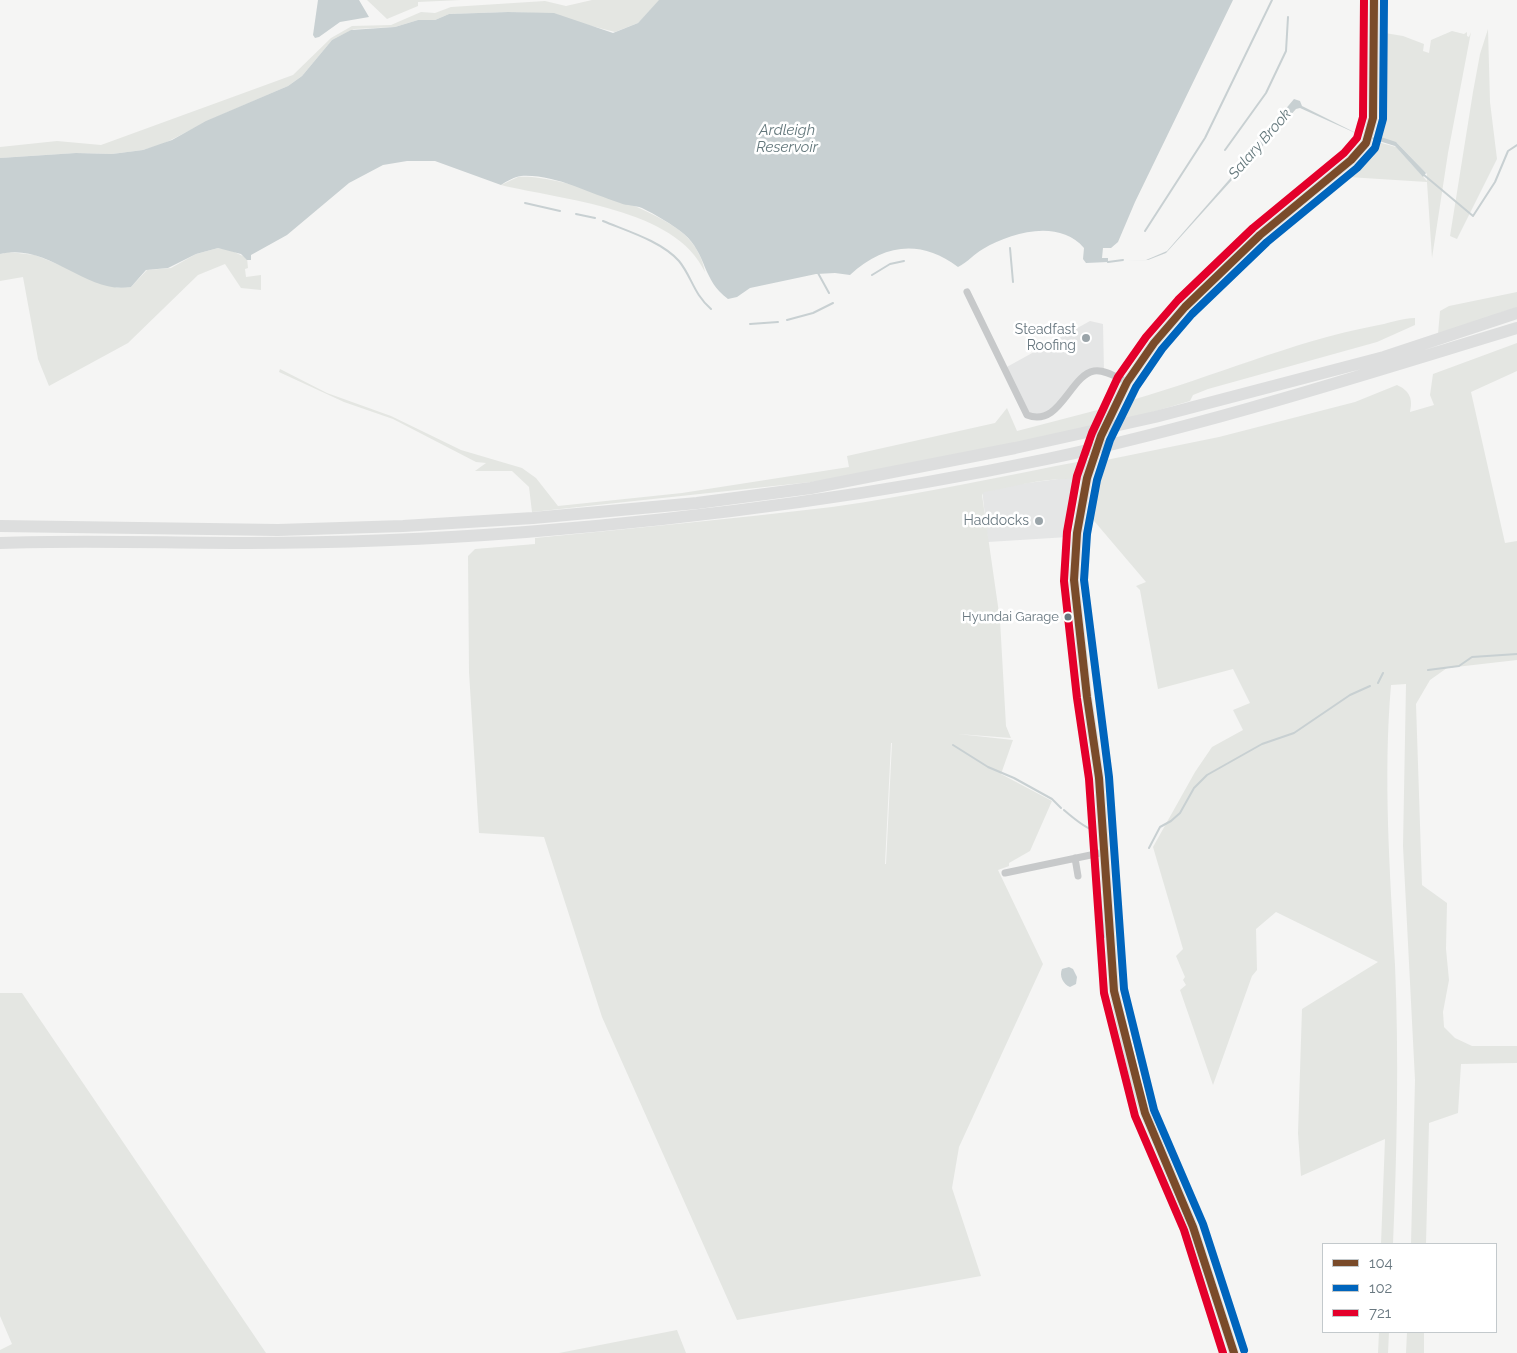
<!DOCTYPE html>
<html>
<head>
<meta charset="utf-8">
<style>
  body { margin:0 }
  #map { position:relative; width:1517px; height:1353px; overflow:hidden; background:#f5f5f4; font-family:Raleway,sans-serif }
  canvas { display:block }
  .legend { position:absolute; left:1322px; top:1243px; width:175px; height:90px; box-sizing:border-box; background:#fff; border:1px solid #c3c9cc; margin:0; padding:6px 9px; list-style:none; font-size:15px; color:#697880 }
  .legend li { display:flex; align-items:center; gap:10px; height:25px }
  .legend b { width:25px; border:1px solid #c3c9cc }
</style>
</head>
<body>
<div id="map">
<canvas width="1517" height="1353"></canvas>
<ul class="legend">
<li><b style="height:6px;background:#7a4b2a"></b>104</li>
<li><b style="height:6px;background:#0065bd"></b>102</li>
<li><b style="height:6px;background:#e4002b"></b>721</li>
</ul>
</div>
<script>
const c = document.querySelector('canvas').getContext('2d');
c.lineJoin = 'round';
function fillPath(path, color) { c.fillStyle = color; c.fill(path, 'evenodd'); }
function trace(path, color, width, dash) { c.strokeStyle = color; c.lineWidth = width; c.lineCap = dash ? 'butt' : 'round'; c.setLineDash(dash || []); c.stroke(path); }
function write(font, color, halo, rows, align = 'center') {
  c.font = font + ' Raleway,sans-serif'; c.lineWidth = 5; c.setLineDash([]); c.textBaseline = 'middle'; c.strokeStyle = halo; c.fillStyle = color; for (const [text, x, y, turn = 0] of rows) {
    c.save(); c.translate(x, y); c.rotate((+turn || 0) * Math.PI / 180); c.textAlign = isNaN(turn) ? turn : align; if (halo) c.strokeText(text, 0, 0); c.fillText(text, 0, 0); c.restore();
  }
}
const built = new Path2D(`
  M1090,321L1103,324L1104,371L1087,374L1056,409L1031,417L1005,368Z
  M1081,476L1068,537L988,542L982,489Z`);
const green = new Path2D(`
  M367,0H461L418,2V6L387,19Z
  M592,0H660L638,23L615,32L572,21L556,14L508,12L449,14L435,20H418L395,27L354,29L332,40L302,76L288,86L212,119L163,144L143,150L112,154L76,153L0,158V147L57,141L101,145L293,75L331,38L352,26L391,25L421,12L435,13L451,7L545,1L566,6Z
  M1488,29L1490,102L1497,159L1457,239L1450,236L1473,92L1480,54Z
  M1452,31L1464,34L1467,32V36L1469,37L1471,32L1448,153L1432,258L1427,182L1348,177L1373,157L1378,142L1396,147L1427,181V174L1397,143L1380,138L1385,120V33L1403,36L1424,44L1423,51L1429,53L1431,40Z
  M518,177C557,174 656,208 685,235C696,246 702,257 705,272C676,208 562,200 501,185Z
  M218,248L230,250L247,258L248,268L245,269L246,277L261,275V290L241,288L225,264L198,275L128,343L49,386L38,359L23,277L0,281V254L9,252L35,255L117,288L131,287L147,270L171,268L196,254Z
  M1517,292V307L1438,334L1440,311L1449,306Z
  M1415,318V325L1377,342L1208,389L1193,395L1190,401L1122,421L1132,400C1213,377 1291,342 1374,326C1387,324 1402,318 1415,318Z
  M1517,343V371L1471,392L1505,543L1517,541V660L1447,668L1430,680L1416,704L1422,885L1447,903L1446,949L1449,980L1443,1012L1444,1027L1455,1038L1472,1046H1517V1063L1461,1064L1458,1113L1429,1123L1426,1244H1411L1415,1080L1403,846L1406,684L1391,685C1383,778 1390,872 1395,965C1399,1058 1397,1151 1393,1244H1381L1385,1139L1301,1176L1298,1133L1302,1009L1378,962L1276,912L1256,929L1257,970L1252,976L1213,1085L1180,990L1186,985L1183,980L1185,977L1176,956L1183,949L1153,847L1195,772L1212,747L1243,730L1233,710L1250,703L1233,669L1158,689L1140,590L1136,586L1146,582L1089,515L1095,486L1106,460L1219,437L1355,402L1397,385C1410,391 1413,399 1410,412L1434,405L1430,395L1433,374Z
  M280,369L327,393L391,416L461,450L522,468L536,478L558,506L682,493L849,467L847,456L995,423L1007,408L1017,431L1109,407L1098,431L830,480L532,512L529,487L512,471H475L486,463L476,462L393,419L344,402L279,372Z
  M1088,460L1083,480C1054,475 1013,487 984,492L982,495L1000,620L1006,726L1011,738L958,734L1013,740L1001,774L1052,801L1030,851L1009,863V866L998,870L1043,964L959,1147L952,1188L981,1276L737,1320L602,1017L544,837L479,833L469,672L468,556L475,549L535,544V538C634,528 733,519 832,507C918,495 1002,476 1088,460ZM891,743H892L886,864H885Z
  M0,993H22L266,1353H0V1350L12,1344L0,1316Z
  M677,1330L686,1353H559Z
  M1379,1332H1389L1388,1353H1378Z
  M1407,1332H1424V1353H1406Z`);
const water = new Path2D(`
  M318,0H359L369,17L340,22L319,37L315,38L313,35Z
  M659,0H1233L1135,202L1118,242L1111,248H1103L1102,258H1108V262L1086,263L1083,259L1084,248C1059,219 1012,232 983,249C974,254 968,262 958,267C920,239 884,244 850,275L835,273L816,274L750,288L737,297L728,299C702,280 707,254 684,234C672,224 656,215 642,208C635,205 627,206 620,203C588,193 555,174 521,176C514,177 507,181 501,185L435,161H407L383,165L349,183L287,235L251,255V260H247L241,254L218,248L196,254L168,268L146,270L131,287C86,295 49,242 0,254V158L76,153L112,154L143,150L172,140L206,121L288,86L302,76L332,40L351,30L395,27L418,20H435L449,14L508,12L554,13L613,33L638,23Z
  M1294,99L1300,101L1302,106L1362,136L1300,108L1296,109L1166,253L1148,260L1121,261L1146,260L1167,251L1248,158L1246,156Z
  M1381,137L1396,142L1426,173L1423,177L1395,146L1379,141Z
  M1069,967L1073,969L1077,977L1076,984L1070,987C1063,984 1059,976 1062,969Z`);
const stream = new Path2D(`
  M1371,138L1381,140
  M1225,150L1266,93L1286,51L1288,17
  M1424,175L1473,216L1495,182L1508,151L1517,145
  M525,203L560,211
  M576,214L595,218
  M603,221C627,231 661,241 679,261C692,277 693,293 711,309
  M1145,231L1205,138L1272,0
  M1010,248L1013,282
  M1108,262L1123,260
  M818,273L829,293
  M872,275L890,264L904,261
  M787,320L813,313L833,303
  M750,324L778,322
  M1428,670L1459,666L1472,657L1517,654
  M1378,683L1383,673
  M953,745L988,767L1014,778L1052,799L1061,808
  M1064,810C1071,816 1086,829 1094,830L1095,837
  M1149,848L1160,827L1171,821L1180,813L1194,788L1207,775L1262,744L1294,733L1350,695L1370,686
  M1097,856L1104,937`);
const street = new Path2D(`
  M967,292L1027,415C1060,428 1070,375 1094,371C1105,369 1118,378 1127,382
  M1075,858L1078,876
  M1005,873L1105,852`);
const primary = new Path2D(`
  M1234,1353L1193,1227L1145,1113L1135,1080L1114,991L1099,778L1087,697L1074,580L1077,533L1087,478L1101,436L1127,382L1154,343L1185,307L1260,235L1351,160L1366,143L1373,118L1374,0`);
const highway = new Path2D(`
  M0,526L278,530L403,526L533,518L697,503L811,488L1015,448L1155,417L1384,357L1517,313
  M0,543C82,540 165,543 248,543C340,543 434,539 526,532C701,518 876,495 1047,459C1207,425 1362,375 1517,328`);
const bus1 = new Path2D(`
  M1234,1353L1193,1227L1145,1113L1114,991L1099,778L1087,697L1074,580L1077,533L1087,478L1101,436L1127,382L1154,343L1185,307L1260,235L1351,160L1366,143L1373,118L1374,0`);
const bus2 = new Path2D(`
  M1244,1350L1203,1224L1154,1110L1124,989L1109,777L1084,580L1087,534L1097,480L1110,440L1136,387L1162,349L1192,314L1267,242L1357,168L1375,148L1383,119L1384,0`);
const bus3 = new Path2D(`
  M1223,1353L1184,1230L1135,1116L1104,993L1089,779L1077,698L1064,581L1067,532L1077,476L1092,433L1118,377L1146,337L1178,300L1253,228L1344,153L1357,138L1363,117L1364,0`);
const markers = [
  [1086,338,5,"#9aa4a9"],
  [1039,521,5,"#9aa4a9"],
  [1068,617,4.5,"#697880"]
];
const busNames = [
  ["Hyundai Garage",1059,617]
];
const poiNames = [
  ["Steadfast",1076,330],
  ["Roofing",1076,346],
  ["Haddocks",1029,521]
];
const waterNames = [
  ["Ardleigh",787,130],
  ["Reservoir",787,147],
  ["Salary Brook",1260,144,-49]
];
fillPath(built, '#e5e6e6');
fillPath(green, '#e4e6e2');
fillPath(water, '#c8d0d2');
trace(stream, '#c8d0d2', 2);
trace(street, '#c7c9ca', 7);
trace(primary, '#dddede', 10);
trace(highway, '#dddede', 12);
trace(bus1, '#7a4b2a', 8);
trace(bus2, '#0065bd', 8);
trace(bus3, '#e4002b', 8);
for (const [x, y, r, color] of markers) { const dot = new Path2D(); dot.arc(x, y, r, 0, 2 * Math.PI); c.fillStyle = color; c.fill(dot); trace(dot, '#fff', 2); }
write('13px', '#697880', '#fff', busNames, 'right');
write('14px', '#697880', '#fff', poiNames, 'right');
write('italic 15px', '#64787c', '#fff', waterNames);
</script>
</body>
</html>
